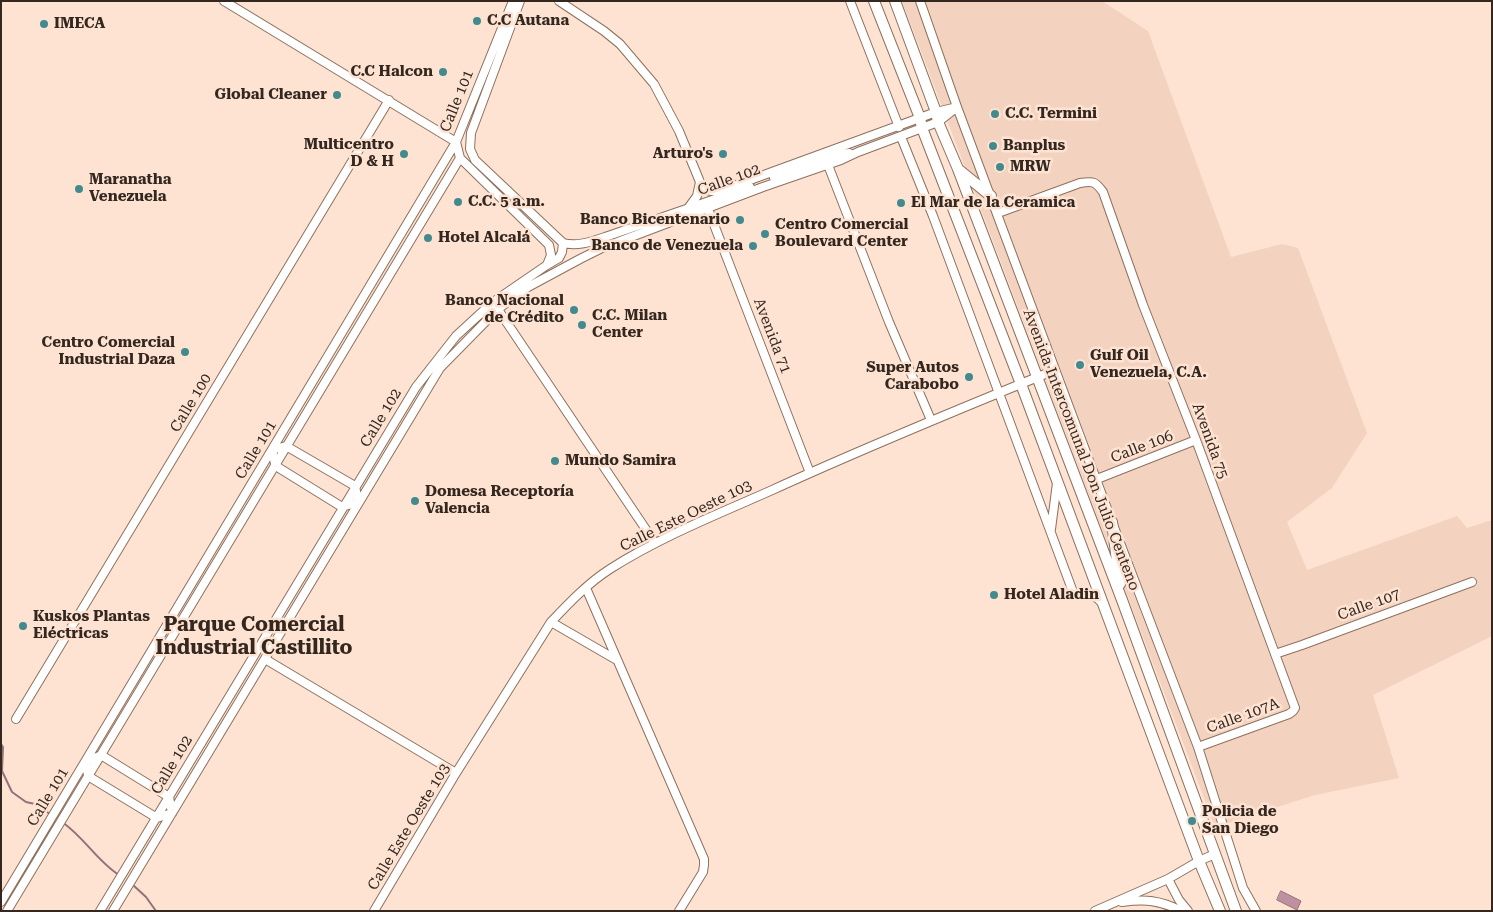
<!DOCTYPE html>
<html>
<head>
<meta charset="utf-8">
<style>
  body { margin:0 }
  #map { position:relative; width:1493px; height:912px; overflow:hidden; background:#fee3d2; font-family:"Roboto Serif",serif }
  canvas { display:block }
  .frame { position:absolute; inset:0; border:2px solid #33271f; pointer-events:none }
</style>
</head>
<body>
<div id="map">
<canvas width="1493" height="912"></canvas>
<div class="frame"></div>
</div>
<script>
const c = document.querySelector('canvas').getContext('2d');
c.lineJoin = 'round';
function fillPath(path, color) { c.fillStyle = color; c.fill(path, 'evenodd'); }
function trace(path, color, width, dash) { c.strokeStyle = color; c.lineWidth = width; c.lineCap = dash ? 'butt' : 'round'; c.setLineDash(dash || []); c.stroke(path); }
function write(font, color, halo, rows, align = 'center') {
  c.font = font + ' "Roboto Serif",serif'; c.lineWidth = 5; c.setLineDash([]); c.textBaseline = 'middle'; c.strokeStyle = halo; c.fillStyle = color; for (const [text, x, y, turn = 0] of rows) {
    c.save(); c.translate(x, y); c.rotate((+turn || 0) * Math.PI / 180); c.textAlign = isNaN(turn) ? turn : align; if (halo) c.strokeText(text, 0, 0); c.fillText(text, 0, 0); c.restore();
  }
}
const built = new Path2D(`
  M902,1H1102L1148,31L1231,257L1282,244L1298,248L1367,433L1332,488L1287,522L1307,570L1457,516L1467,528L1492,520V636L1373,695L1399,778L1315,795L1215,827Z`);
const water = new Path2D(`
  M1281,891L1301,901L1297,910L1277,900Z`);
const stream = new Path2D(`
  M1,744L3,747L2,771L12,792L26,802L35,804L50,814
  M62,822C84,837 97,861 119,875
  M133,885L146,897L156,911`);
const minor = new Path2D(`
  M224,1L456,142L460,158L549,245L551,255L547,265
  M520,1L471,133L470,149L475,160L563,243C578,247 593,241 608,236L750,187
  M559,1L604,31L620,44L654,84L679,131L700,182L697,196L689,207
  M850,1L899,127
  M920,1L957,107L1112,522L1198,747L1243,888L1256,911
  M901,137L933,216L1073,592L1075,595L1079,596C1090,592 1093,594 1101,602
  M828,165L889,322L931,420
  M774,178L839,155L849,153
  M700,182C705,191 710,192 720,191L936,112L953,108
  M708,209L810,473
  M998,213L1080,183C1093,181 1095,181 1103,192L1143,305L1196,440L1295,708L1293,711L1289,714L1198,747
  M495,305L655,543
  M286,446L355,486L358,502L342,507L279,468L275,464L272,450Z
  M1097,479L1196,440
  M1051,529L1057,483
  M586,588L704,859V865L703,872L679,911
  M551,622L615,659
  M1275,654L1302,645L1472,582
  M265,659L456,773
  M16,719L389,100
  M101,755L169,797L172,813L157,818L88,776L86,762Z
  M1168,879L1179,900L1188,911
  M1,902L456,142L513,1
  M1122,902C1145,899 1160,900 1181,911
  M7,911L460,158
  M100,911L416,387L456,336L493,302L547,265L559,258L562,252L563,243
  M113,911L440,368L498,309L528,287L580,259L602,248L763,187L841,160L858,152L938,122L957,107
  M374,911L456,773L551,622C569,603 588,583 610,569C660,537 716,515 770,491C864,448 959,409 1055,370
  M1095,911L1168,879L1199,861L1215,854`);
const major = new Path2D(`
  M874,1L920,118L922,128L1021,384L1199,861L1220,911
  M895,1L936,112L938,122L958,169L1122,600L1236,911
  M959,170L991,196
  M1112,522L1120,584`);
const markers = [
  [477,21,5,"#428a8d"],
  [44,24,5,"#428a8d"],
  [443,72,5,"#428a8d"],
  [337,95,5,"#428a8d"],
  [995,114,5,"#428a8d"],
  [993,146,5,"#428a8d"],
  [404,154,5,"#428a8d"],
  [723,154,5,"#428a8d"],
  [1000,167,5,"#428a8d"],
  [79,189,5,"#428a8d"],
  [458,202,5,"#428a8d"],
  [901,203,5,"#428a8d"],
  [740,220,5,"#428a8d"],
  [765,234,5,"#428a8d"],
  [428,238,5,"#428a8d"],
  [753,246,5,"#428a8d"],
  [574,310,5,"#428a8d"],
  [582,325,5,"#428a8d"],
  [185,352,5,"#428a8d"],
  [1080,365,5,"#428a8d"],
  [969,377,5,"#428a8d"],
  [555,461,5,"#428a8d"],
  [415,501,5,"#428a8d"],
  [994,595,5,"#428a8d"],
  [23,626,5,"#428a8d"],
  [1192,821,5,"#428a8d"]
];
const poiNames = [
  ["C.C Autana",487,21],
  ["IMECA",54,24],
  ["C.C Halcon",433,72,"right"],
  ["Global Cleaner",327,95,"right"],
  ["C.C. Termini",1005,114],
  ["Multicentro",394,145,"right"],
  ["D & H",394,162,"right"],
  ["Banplus",1003,146],
  ["Arturo's",713,154,"right"],
  ["MRW",1010,167],
  ["Maranatha",89,180],
  ["Venezuela",89,197],
  ["C.C. 5 a.m.",468,202],
  ["El Mar de la Ceramica",911,203],
  ["Banco Bicentenario",730,220,"right"],
  ["Centro Comercial",775,225],
  ["Boulevard Center",775,242],
  ["Hotel Alcalá",438,238],
  ["Banco de Venezuela",743,246,"right"],
  ["Banco Nacional",564,301,"right"],
  ["de Crédito",564,318,"right"],
  ["C.C. Milan",592,316],
  ["Center",592,333],
  ["Centro Comercial",175,343,"right"],
  ["Industrial Daza",175,360,"right"],
  ["Gulf Oil",1090,356],
  ["Venezuela, C.A.",1090,373],
  ["Super Autos",959,368,"right"],
  ["Carabobo",959,385,"right"],
  ["Mundo Samira",565,461],
  ["Domesa Receptoría",425,492],
  ["Valencia",425,509],
  ["Hotel Aladin",1004,595],
  ["Kuskos Plantas",33,617],
  ["Eléctricas",33,634],
  ["Policia de",1202,812],
  ["San Diego",1202,829]
];
const streetNames = [
  ["Calle 101",457,101,-68],
  ["Calle 102",729,180,-20],
  ["Avenida 71",772,336,69],
  ["Calle 100",191,403,-59],
  ["Calle 102",381,418,-59],
  ["Avenida 75",1210,441,70],
  ["Calle 106",1142,447,-21],
  ["Calle 101",256,450,-59],
  ["Avenida Intercomunal Don Julio Centeno",1081,450,69],
  ["Calle Este Oeste 103",686,516,-26],
  ["Calle 107",1369,605,-20],
  ["Calle 107A",1243,716,-20],
  ["Calle 102",172,765,-59],
  ["Calle 101",48,797,-59],
  ["Calle Este Oeste 103",409,827,-59]
];
const districtNames = [
  ["Parque Comercial",254,625],
  ["Industrial Castillito",254,648]
];
fillPath(built, '#f3d3bf');
fillPath(water, '#bf90a0');
trace(water, '#957079', 1);
trace(stream, '#957079', 2);
trace(minor, '#8e705d', 10);
trace(major, '#8e705d', 12);
trace(minor, '#fff', 8);
trace(major, '#fff', 10);
for (const [x, y, r, color] of markers) { const dot = new Path2D(); dot.arc(x, y, r, 0, 2 * Math.PI); c.fillStyle = color; c.fill(dot); trace(dot, '#fee3d2', 2); }
write('bold 15px', '#33271f', '#fee3d2', poiNames, 'left');
write('15px', '#33271f', '#fee3d2', streetNames);
write('bold 20px', '#33271f', '#fee3d2', districtNames);
</script>
</body>
</html>
